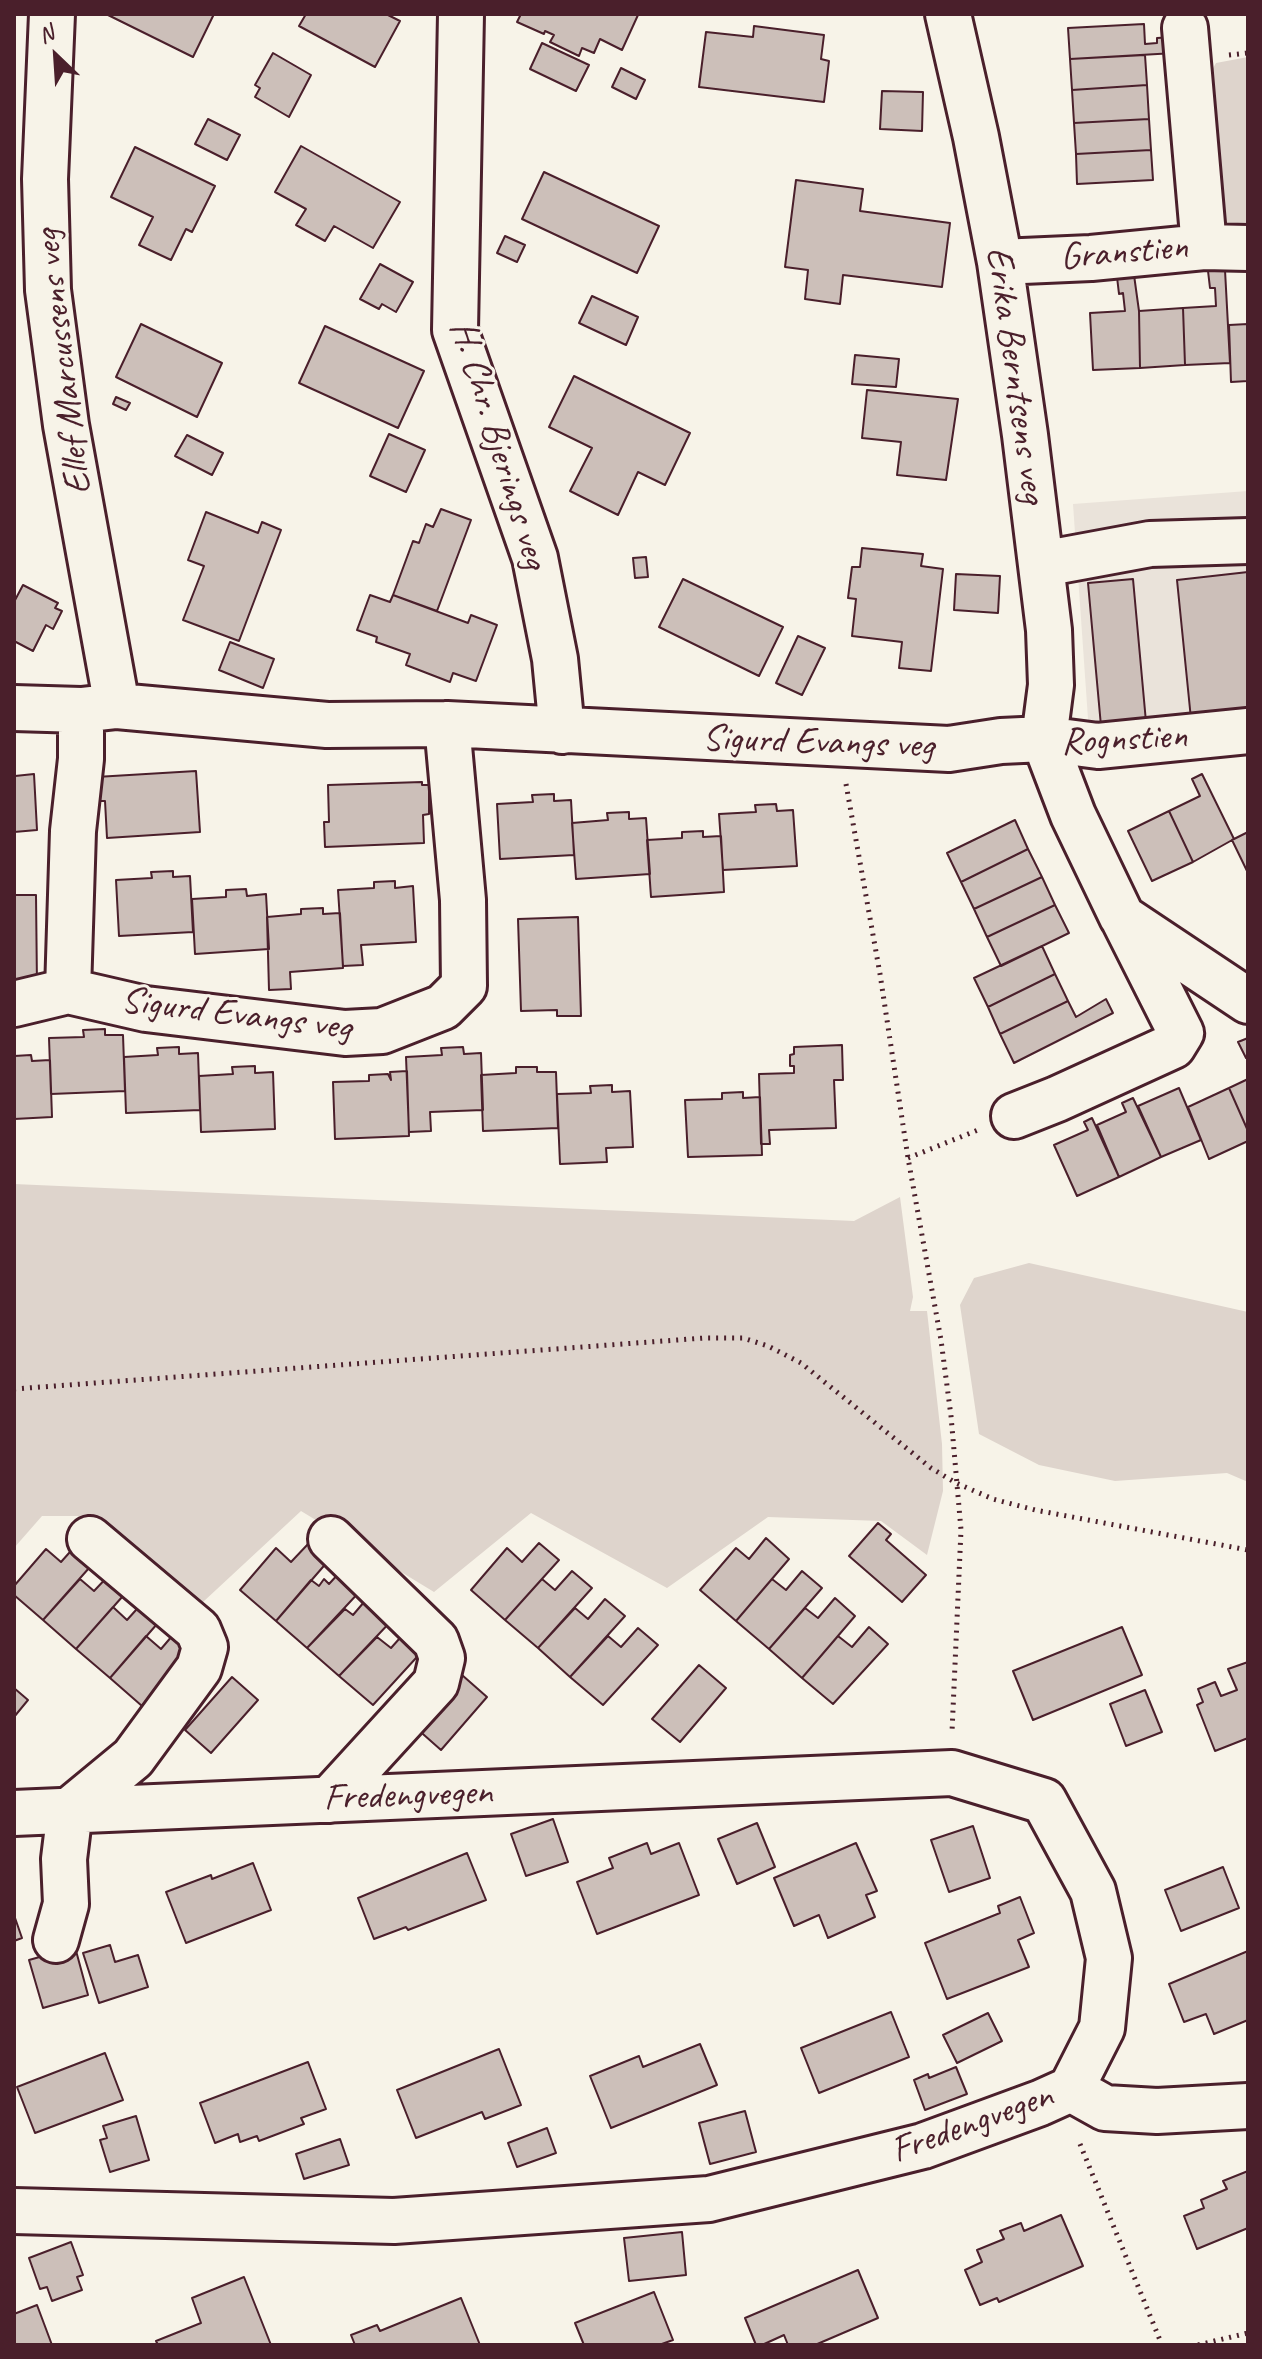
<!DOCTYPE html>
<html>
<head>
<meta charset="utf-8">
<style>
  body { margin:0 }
  #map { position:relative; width:1262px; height:2359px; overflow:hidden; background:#f7f3e8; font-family:Caveat,sans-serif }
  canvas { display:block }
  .frame { position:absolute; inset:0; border:16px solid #4a1f2b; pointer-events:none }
  .north { position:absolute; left:16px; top:16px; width:80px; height:80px; -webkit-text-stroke:6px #f7f3e8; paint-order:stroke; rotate:335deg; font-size:22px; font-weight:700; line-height:32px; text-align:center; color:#4a1f2b }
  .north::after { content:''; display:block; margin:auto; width:28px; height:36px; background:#4a1f2b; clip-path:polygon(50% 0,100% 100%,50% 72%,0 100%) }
</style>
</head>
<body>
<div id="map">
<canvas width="1262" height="2359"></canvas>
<div class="frame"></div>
<div class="north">N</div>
</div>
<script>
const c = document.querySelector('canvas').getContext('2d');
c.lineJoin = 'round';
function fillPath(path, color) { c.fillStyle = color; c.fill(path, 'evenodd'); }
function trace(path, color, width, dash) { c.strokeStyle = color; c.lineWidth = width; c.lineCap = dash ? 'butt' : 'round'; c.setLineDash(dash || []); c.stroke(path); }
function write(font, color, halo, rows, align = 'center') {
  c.font = font + ' Caveat,sans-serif'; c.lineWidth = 6; c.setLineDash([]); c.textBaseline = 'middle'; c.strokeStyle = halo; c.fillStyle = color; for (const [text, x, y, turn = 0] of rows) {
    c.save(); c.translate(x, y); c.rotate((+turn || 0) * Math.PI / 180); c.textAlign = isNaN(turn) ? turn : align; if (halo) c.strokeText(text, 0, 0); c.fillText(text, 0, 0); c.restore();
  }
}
const built = new Path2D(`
  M1248,491V718L1089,733L1073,504Z`);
const green = new Path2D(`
  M1248,57V238H1240L1218,217L1208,77L1216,63Z
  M14,1184L854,1221L900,1197L913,1297L910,1311H927L942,1444L943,1491L927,1555L881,1521L768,1517L667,1588L531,1513L434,1592L301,1511L203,1602L91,1516H42L14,1548Z
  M1029,1263L1248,1312V1482L1227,1473L1115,1481L1039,1465L979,1434L960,1305L974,1278Z`);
const building = new Path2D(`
  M106,14H214L193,57Z
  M306,14H386L400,21L375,67L299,26Z
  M521,14H636L638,15L622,50L600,39L594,53L582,48L579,56L550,42L554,35L545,31L544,34L517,22Z
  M1144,24L1145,44L1157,43V38L1174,37L1175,53L1070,59L1068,28Z
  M754,26L824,35L821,59L829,61L824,102L699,87L706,32L753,37Z
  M542,43L589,65L576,91L530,69Z
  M273,53L311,75L289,117L255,97L260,88L255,85Z
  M1145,55L1147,85L1072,90L1070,59Z
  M621,68L645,80L636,99L612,87Z
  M1147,85L1149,119L1074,123L1072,90Z
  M882,91L923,92L922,131L880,129Z
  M208,119L240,135L227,160L195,144Z
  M1149,119L1151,150L1076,154L1074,123Z
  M301,146L400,202L373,248L334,226L325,241L296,225L306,209L275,192Z
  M135,147L215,186L192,232L186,229L171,260L139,245L153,217L111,197Z
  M1151,150L1153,180L1077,184L1076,154Z
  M544,172L659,226L637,273L522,219Z
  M796,180L863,189L860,211L950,223L942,287L843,275L840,304L805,299L808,270L785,267Z
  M505,236L525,245L517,262L497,253Z
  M380,264L413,282L396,312L382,304L379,309L360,299Z
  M1225,270L1230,363L1185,365L1183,308L1216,306L1215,288H1210L1208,271Z
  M1134,275L1139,311L1140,368L1093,370L1090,313L1125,311L1123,293L1119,294L1117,277Z
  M592,296L638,317L626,345L579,323Z
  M1183,308L1185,365L1140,368L1139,311Z
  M141,324L222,363L197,417L116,377Z
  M1248,324V381L1231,382L1229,325Z
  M325,326L424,371L398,428L299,383Z
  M855,355L899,359L896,387L852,384Z
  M574,376L690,433L665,485L638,472L618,515L570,491L592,448L549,427Z
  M867,390L958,399L946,480L897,475L901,442L862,438Z
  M116,397L130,403L126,410L113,404Z
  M389,434L425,450L406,492L370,476Z
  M187,435L223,453L212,475L175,456Z
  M441,509L471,520L437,611L393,595L413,541L419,543L426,524L433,527Z
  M206,512L258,533L262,522L281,530L239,641L183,620L204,566L188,560Z
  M862,548L923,554L921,566L943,569L931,671L899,668L902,642L852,636L856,599L848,598L852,567H860Z
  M646,557L648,577L635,578L633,558Z
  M1248,572V713L1191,719L1177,580Z
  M956,574L1000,576L998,613L954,610Z
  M683,579L783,627L759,676L659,627Z
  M1133,579L1146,722L1101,726L1088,583Z
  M23,585L58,603L55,608L62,611L53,629L46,625L33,651L14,641V602Z
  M370,595L390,602L393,595L468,623L471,615L497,625L476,681L453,673L450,682L406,665L410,654L376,642L377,637L357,630Z
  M798,636L825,648L802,695L776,683Z
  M230,642L274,659L263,688L219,670Z
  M14,769L15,776L34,774L37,830L14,832Z
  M196,771L200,832L107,838L105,801H97L96,777Z
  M1202,774L1234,839L1193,862L1169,811L1200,796L1192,779Z
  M422,782V785H429V814L423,815L424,843L325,847L324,822H329L328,785Z
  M554,794V801L571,800L574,855L500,859L497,804L533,802L532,795Z
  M776,804L777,811L793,810L797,866L723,870L719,814L756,812L755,805Z
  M1169,811L1193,862L1152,881L1128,831Z
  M629,812V819L646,818L650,874L576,879L572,823L608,820L607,813Z
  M1015,820L1028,849L961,882L947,853Z
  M703,831V837L721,836L724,892L651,897L647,840L682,838V832Z
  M1248,832V873L1232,840Z
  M1028,849L1042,877L974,909L961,882Z
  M173,871V877L190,876L193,932L119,936L116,880L152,878L151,872Z
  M1042,877L1055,905L987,937L974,909Z
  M395,881V888L413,886L416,942L361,945L363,965L343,966L338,890L374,888V882Z
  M246,889L247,896L266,894L269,949L195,954L192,899L226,897V890Z
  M14,895H36L37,986H14Z
  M1055,905L1069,933L1001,966L987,937Z
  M323,908V914L340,913L343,968L290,972L291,989L269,990L267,917L301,914V909Z
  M578,917L581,1016H557V1010L521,1011L518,919Z
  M1042,946L1055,974L988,1007L974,978Z
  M1055,974L1068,1001L1000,1034L988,1007Z
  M1106,999L1113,1013L1014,1063L1000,1034L1068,1001L1076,1017Z
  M105,1029V1035H123L125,1091L51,1094L49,1038L84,1037L83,1030Z
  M1248,1038V1057L1246,1058L1238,1042Z
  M842,1045L843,1080H834L836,1128L769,1130L770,1144H761L759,1074L794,1073V1066H790V1055L794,1054V1047Z
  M179,1047V1054L198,1053L200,1110L126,1113L124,1057L158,1055L157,1048Z
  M463,1047L464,1054L481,1053L483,1110L430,1112L431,1131L409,1132L406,1057L442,1055L441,1048Z
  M31,1055L32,1061L50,1060L52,1117L14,1119V1056Z
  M255,1066V1073L273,1072L275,1129L201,1132L199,1076L233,1074L232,1067Z
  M516,1067H537V1072H556L558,1128L483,1131L481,1075L516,1073Z
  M407,1071L409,1136L335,1139L333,1082L369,1081V1075L388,1074L391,1080L390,1072Z
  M1248,1079V1131L1229,1088Z
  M612,1085V1092L630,1091L633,1147L606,1148L607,1162L560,1164L557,1094L591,1093L590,1086Z
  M1179,1088L1201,1140L1161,1157L1138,1106Z
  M1229,1088L1248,1131V1141L1209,1159L1188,1107Z
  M743,1092V1098L760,1097L762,1155L688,1157L685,1100L722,1099V1093Z
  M1133,1098L1161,1157L1119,1177L1097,1125L1126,1112L1122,1103Z
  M1092,1118L1119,1177L1077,1196L1054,1145L1088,1130L1084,1122Z
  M878,1523L891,1534L886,1540L926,1575L902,1602L849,1556Z
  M766,1538L789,1559L736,1621L700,1590L736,1548L749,1559Z
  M78,1543L97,1559L43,1620L14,1595V1586L46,1549L61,1562Z
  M309,1543L329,1560L276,1621L240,1590L276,1548L291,1562Z
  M539,1543L559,1560L505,1620L471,1590L507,1548L522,1562Z
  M341,1571L362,1589L307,1648L276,1621L311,1580L319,1586L324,1579L329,1584Z
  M572,1571L592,1588L538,1648L505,1620L542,1579L555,1590Z
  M802,1571L822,1588L769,1649L736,1621L772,1579L786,1590Z
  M112,1572L130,1588L76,1649L43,1620L80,1579L94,1591Z
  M370,1595L395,1617L339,1676L307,1648L345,1609L353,1615Z
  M835,1598L855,1616L802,1678L769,1649L805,1608L818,1618Z
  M605,1599L625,1616L570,1677L538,1648L575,1608L588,1619Z
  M145,1600L164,1616L110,1678L76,1649L113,1607L127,1620Z
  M869,1627L888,1644L833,1704L802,1678L838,1636L852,1647Z
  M1122,1627L1142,1675L1033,1720L1013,1671Z
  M638,1628L658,1645L603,1705L570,1677L608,1636L621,1647Z
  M178,1629L198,1646L142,1706L110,1678L146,1636L161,1649Z
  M408,1629L427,1646L373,1705L339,1676L377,1637L391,1648Z
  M1248,1662V1738L1215,1751L1197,1705L1203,1702L1198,1689L1215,1682L1221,1696L1237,1690L1228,1669Z
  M699,1665L726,1688L680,1742L652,1719Z
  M462,1675L487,1697L441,1750L415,1727Z
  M232,1677L258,1700L211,1753L185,1730Z
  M14,1688L28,1700L14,1717Z
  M1145,1690L1162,1732L1126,1746L1110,1704Z
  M553,1819L568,1862L526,1876L511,1834Z
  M757,1823L775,1867L737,1884L718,1839Z
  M973,1826L990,1878L949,1892L931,1840Z
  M647,1843L651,1854L679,1843L699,1895L597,1934L577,1882L613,1868L609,1858Z
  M856,1843L877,1891L866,1895L875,1917L828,1938L819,1915L794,1926L774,1878Z
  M467,1853L486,1900L408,1930L406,1927L374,1939L358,1898Z
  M253,1863L271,1910L186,1943L166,1892L211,1875L212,1879Z
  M1223,1867L1239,1908L1181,1931L1165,1890Z
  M1020,1897L1034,1933L1018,1940L1029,1967L947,1999L925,1943L1000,1913L998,1906Z
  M14,1915L22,1938L14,1941Z
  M110,1945L115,1962L138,1955L148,1987L99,2003L83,1953Z
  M75,1947L88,1995L43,2008L29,1960Z
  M1248,1951V2020L1214,2034L1206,2014L1184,2022L1169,1984Z
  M891,2012L909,2057L819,2093L801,2048Z
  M988,2013L1002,2041L957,2063L943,2035Z
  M700,2044L717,2085L611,2128L590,2076L639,2056L643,2067Z
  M499,2049L521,2105L485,2119L482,2112L416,2138L397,2090Z
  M105,2053L123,2100L35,2133L17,2087Z
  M308,2062L326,2109L301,2118L304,2124L259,2141L257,2136L240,2142L238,2134L215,2143L200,2103Z
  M956,2067L967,2094L925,2110L914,2080L928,2074L929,2078Z
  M745,2111L756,2152L710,2164L699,2123Z
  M136,2116L149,2160L110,2172L100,2140L107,2138L103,2126Z
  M547,2128L556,2153L517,2167L508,2143Z
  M340,2139L349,2165L304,2179L296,2154Z
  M1248,2171V2228L1197,2249L1184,2216L1204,2208L1201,2200L1227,2189L1223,2181Z
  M1061,2215L1083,2266L999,2302L997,2298L980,2305L965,2270L982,2262L977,2250L1004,2239L1000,2231L1021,2223L1024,2231Z
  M682,2232L686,2275L629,2281L624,2238Z
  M71,2242L83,2275L77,2277L82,2290L52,2301L47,2287L40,2289L29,2258Z
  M858,2270L878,2318L815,2345H788L784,2335L762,2345H756L745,2318Z
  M244,2277L271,2345H158L156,2341L201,2323L192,2298Z
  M654,2292L673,2340L659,2345H584L575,2323Z
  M461,2298L480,2345H355L351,2335L377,2325L380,2331Z
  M37,2305L52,2345H14V2314Z`);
const path = new Path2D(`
  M1229,55L1248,53
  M846,784L880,974L908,1158L941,1340L951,1416L961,1530L952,1732
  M908,1158L978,1130
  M14,1389L704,1338H743L768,1346L801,1363L931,1468L956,1483L993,1499L1035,1510L1248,1550
  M1080,2144L1162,2345
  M1198,2345L1248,2333`);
const minor = new Path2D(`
  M52,14L45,179L48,290L66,425L117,706
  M461,14L455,330L535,558L555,659L562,731
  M948,14L976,137L1000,262L1025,435L1049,630L1051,685L1044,739L1073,815L1122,917L1248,1001
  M1185,28L1204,247
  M1000,262L1091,258L1204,247L1248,248
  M1042,564L1150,544L1248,541
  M14,708L81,710L117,706L327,725L447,724L949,749L1001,741L1044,739L1098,746L1248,731
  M81,710V759L73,831L68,991L146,1009L345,1033L382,1031L443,1007L464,986L463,900L447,724
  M14,1004L68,991
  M1014,1116L1057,1099L1173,1046L1181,1033L1123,918
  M329,1800L436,1683L442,1658L436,1641L331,1539
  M14,1813L952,1773L1044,1801L1093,1891L1109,1958L1102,2028L1071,2089L1040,2103L923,2146L709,2199L394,2221L14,2211
  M56,1940L66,1904L64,1859L70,1810L133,1758L199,1668L205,1647L198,1630L90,1539
  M1071,2089L1105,2108L1157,2111L1248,2106`);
const streetNames = [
  ["Granstien",1124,253,-5],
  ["Ellef Marcussens veg",64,362,-97],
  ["Erika Berntsens veg",1015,375,82],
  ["H. Chr. Bjerings veg",498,445,73],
  ["Rognstien",1124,740,-3],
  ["Sigurd Evangs veg",818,743,2],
  ["Sigurd Evangs veg",236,1015,7],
  ["Fredengvegen",408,1796,-2],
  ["Fredengvegen",972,2124,-20]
];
fillPath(built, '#eae3da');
fillPath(green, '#ded4cc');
fillPath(building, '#ccbfb9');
trace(building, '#4a1f2b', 2);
trace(minor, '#4a1f2b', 50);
trace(path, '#4a1f2b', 5, [2, 6]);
trace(minor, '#f7f3e8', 44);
write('38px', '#4a1f2b', '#f7f3e8', streetNames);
</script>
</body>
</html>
